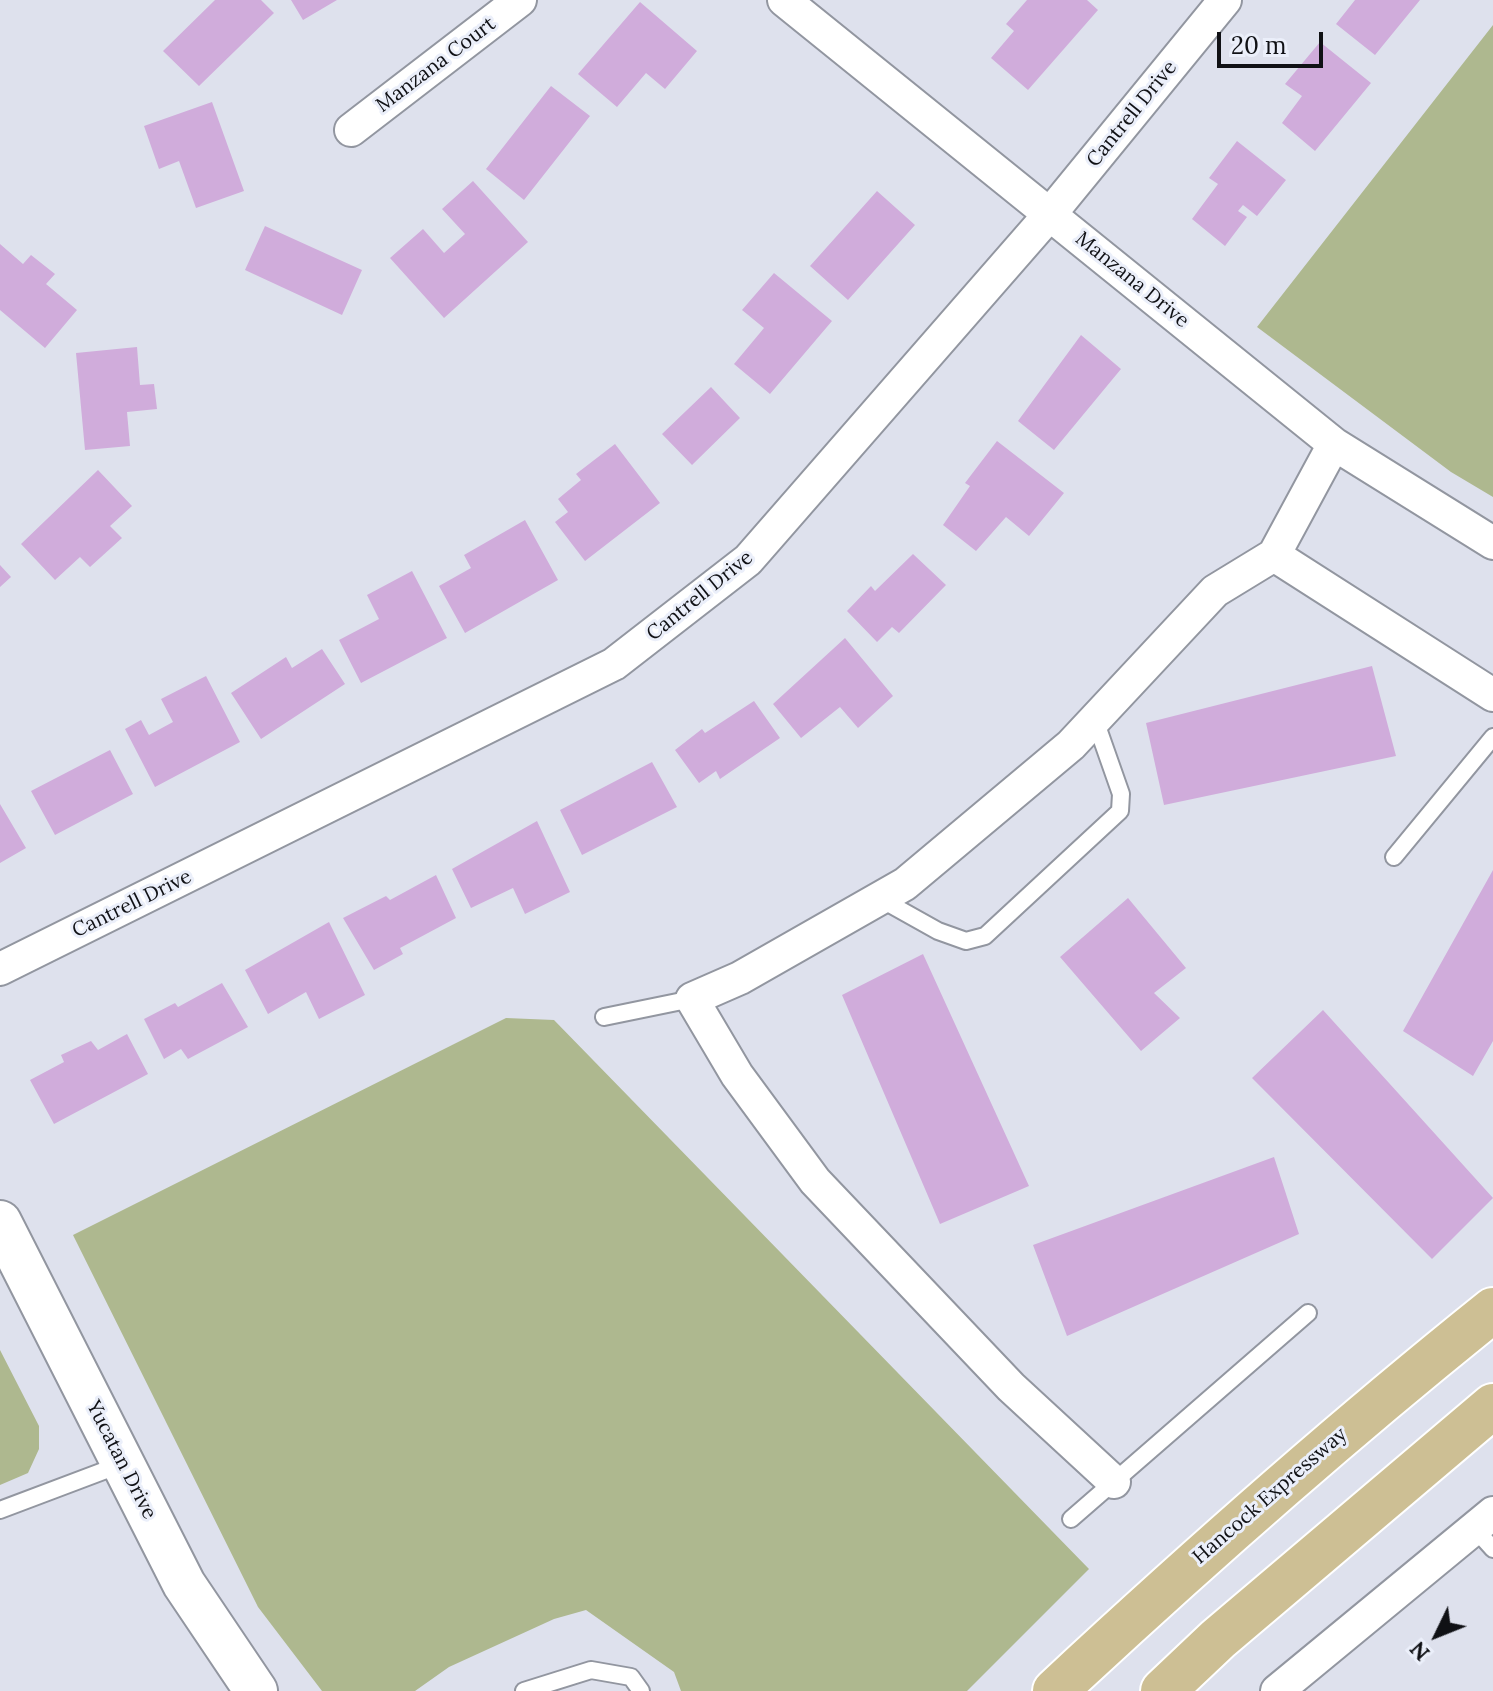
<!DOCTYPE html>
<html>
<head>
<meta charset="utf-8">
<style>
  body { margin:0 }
  #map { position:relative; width:1493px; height:1691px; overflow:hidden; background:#dee1ed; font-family:Lora,serif }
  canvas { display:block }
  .north { position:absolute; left:1397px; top:1595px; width:80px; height:80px; -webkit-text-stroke:6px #ebeffa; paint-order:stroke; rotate:227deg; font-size:22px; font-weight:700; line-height:32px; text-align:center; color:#101115 }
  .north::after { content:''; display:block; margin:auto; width:28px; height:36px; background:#101115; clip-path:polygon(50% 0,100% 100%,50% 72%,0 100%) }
  .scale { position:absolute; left:1217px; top:32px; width:106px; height:36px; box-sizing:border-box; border:4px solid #101115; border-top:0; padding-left:10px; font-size:24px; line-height:28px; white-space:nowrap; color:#101115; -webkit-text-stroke:6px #ebeffa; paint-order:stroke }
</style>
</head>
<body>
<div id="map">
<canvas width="1493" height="1691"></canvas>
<div class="north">N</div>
<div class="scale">20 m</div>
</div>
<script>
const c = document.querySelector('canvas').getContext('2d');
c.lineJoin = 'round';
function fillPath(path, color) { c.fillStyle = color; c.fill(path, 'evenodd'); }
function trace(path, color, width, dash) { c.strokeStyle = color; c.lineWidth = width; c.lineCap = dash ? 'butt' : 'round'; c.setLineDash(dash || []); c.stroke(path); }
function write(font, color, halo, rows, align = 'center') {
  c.font = font + ' Lora,serif'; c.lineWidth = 6; c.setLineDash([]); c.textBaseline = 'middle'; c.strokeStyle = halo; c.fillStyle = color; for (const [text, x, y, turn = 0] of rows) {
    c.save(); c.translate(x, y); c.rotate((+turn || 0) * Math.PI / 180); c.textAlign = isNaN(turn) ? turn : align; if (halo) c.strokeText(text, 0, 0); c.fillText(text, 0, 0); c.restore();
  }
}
const green = new Path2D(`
  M1493,25V497L1451,472L1257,327Z
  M506,1018L554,1020L1089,1569L967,1691H681L674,1672L586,1610L554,1619L449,1667L415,1691H322L258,1607L73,1235Z
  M0,1350L39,1426V1449L28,1473L0,1485Z`);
const building = new Path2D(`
  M215,0H261L274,13L199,86L163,51Z
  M291,0H337L303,20Z
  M1027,0H1087L1098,10L1028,90L991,58L1014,31L1006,24Z
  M1355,0H1420L1375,55L1336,24Z
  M640,2L697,51L665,89L646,73L617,107L578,74Z
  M1320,42L1371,83L1315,151L1282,123L1302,96L1285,84Z
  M551,86L590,116L524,200L486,169Z
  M212,102L244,191L196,208L179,161L159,169L144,126Z
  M1237,141L1286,180L1257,216L1243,205L1238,211L1247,217L1225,246L1192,219L1218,184L1209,178Z
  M473,181L528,242L444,318L390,258L423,229L444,253L465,234L442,209Z
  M877,191L915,225L848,300L810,266Z
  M265,226L362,270L342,315L245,270Z
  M0,244L23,264L31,255L55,274L46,284L77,310L45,348L0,310Z
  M774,273L832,321L770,394L734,364L764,328L742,310Z
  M1081,335L1121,369L1054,450L1018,421Z
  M137,347L140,385L154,384L157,409L127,412L130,446L85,450L76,353Z
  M711,387L740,418L692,465L662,434Z
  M997,441L1064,493L1029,536L1006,517L976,551L943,525L970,486L965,483Z
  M615,444L660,503L585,561L555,522L568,512L558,499L581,480L576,474Z
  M98,470L132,506L110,526L122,538L90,567L80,557L55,580L21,544Z
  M525,520L558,580L465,633L439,586L471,568L464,555Z
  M913,554L946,585L899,633L892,627L877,642L847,611L871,586L875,591Z
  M0,565L11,577L0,587Z
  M412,571L447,638L361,683L339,640L379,619L367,595Z
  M845,638L893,696L858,728L840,707L801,738L773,704Z
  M322,649L345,684L261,739L231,693L286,657L292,668Z
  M1372,666L1396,756L1164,805L1146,723Z
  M206,676L240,742L155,787L125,729L141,720L149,735L173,722L161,699Z
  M754,701L780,738L720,779L716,771L699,783L675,750L702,729L705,733Z
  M110,750L133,794L55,835L31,791Z
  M652,762L677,807L582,855L560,810Z
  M0,804L26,848L0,863Z
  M537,821L570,892L525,914L513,888L471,908L452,869Z
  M1493,870V1041L1473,1076L1403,1031Z
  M436,875L456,918L400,948L403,954L374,970L343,918L386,896L390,900Z
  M1128,898L1186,968L1154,993L1180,1018L1141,1051L1060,957Z
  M329,922L365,995L319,1019L306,992L268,1014L245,970Z
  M923,954L1029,1186L940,1224L842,995Z
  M222,983L248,1027L188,1059L181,1049L164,1059L144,1019L175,1003L178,1007Z
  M1323,1010L1493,1198L1432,1259L1252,1078Z
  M127,1034L148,1074L54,1124L30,1080L64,1062L61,1055L91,1041L98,1050Z
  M1274,1157L1299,1234L1067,1336L1033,1245Z`);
const service = new Path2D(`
  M1394,857L1493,737
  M879,898L938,931L966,941L985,936L1120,811L1121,794L1095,720
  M604,1017L692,999
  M0,1510L122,1464
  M1071,1519L1308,1313
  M1474,1528L1493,1549
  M524,1691L591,1670L631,1677L641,1691`);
const minor = new Path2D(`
  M784,0L1334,444L1493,543
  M351,130L520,0
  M1274,555L1493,695
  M0,969L614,664L748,560L1050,214L1225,0
  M1114,1482L1011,1387L815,1181L737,1075L692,999L740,978L905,884L1071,745L1215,591L1274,555L1334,444
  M1277,1691L1493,1513`);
const tertiary = new Path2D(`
  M0,1222L184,1584L256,1691`);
const primary = new Path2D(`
  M1055,1691C1197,1559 1342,1431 1493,1310
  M1163,1691L1218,1639L1493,1406`);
const streetNames = [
  ["Manzana Court",436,65,-37],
  ["Cantrell Drive",1132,114,-51],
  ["Manzana Drive",1132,280,39],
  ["Cantrell Drive",700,596,-39],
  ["Cantrell Drive",132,904,-26],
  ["Yucatan Drive",121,1460,63],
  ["Hancock Expressway",1270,1496,-41]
];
fillPath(green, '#aeb88f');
fillPath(building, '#d0acdb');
trace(service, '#9296a0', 20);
trace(minor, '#9296a0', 36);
trace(tertiary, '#9296a0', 46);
trace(primary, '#fff', 48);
trace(service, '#fff', 16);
trace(minor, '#fff', 32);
trace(tertiary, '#fff', 42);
trace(primary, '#cdbf94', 44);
write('20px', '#101115', '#ebeffa', streetNames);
</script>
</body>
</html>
